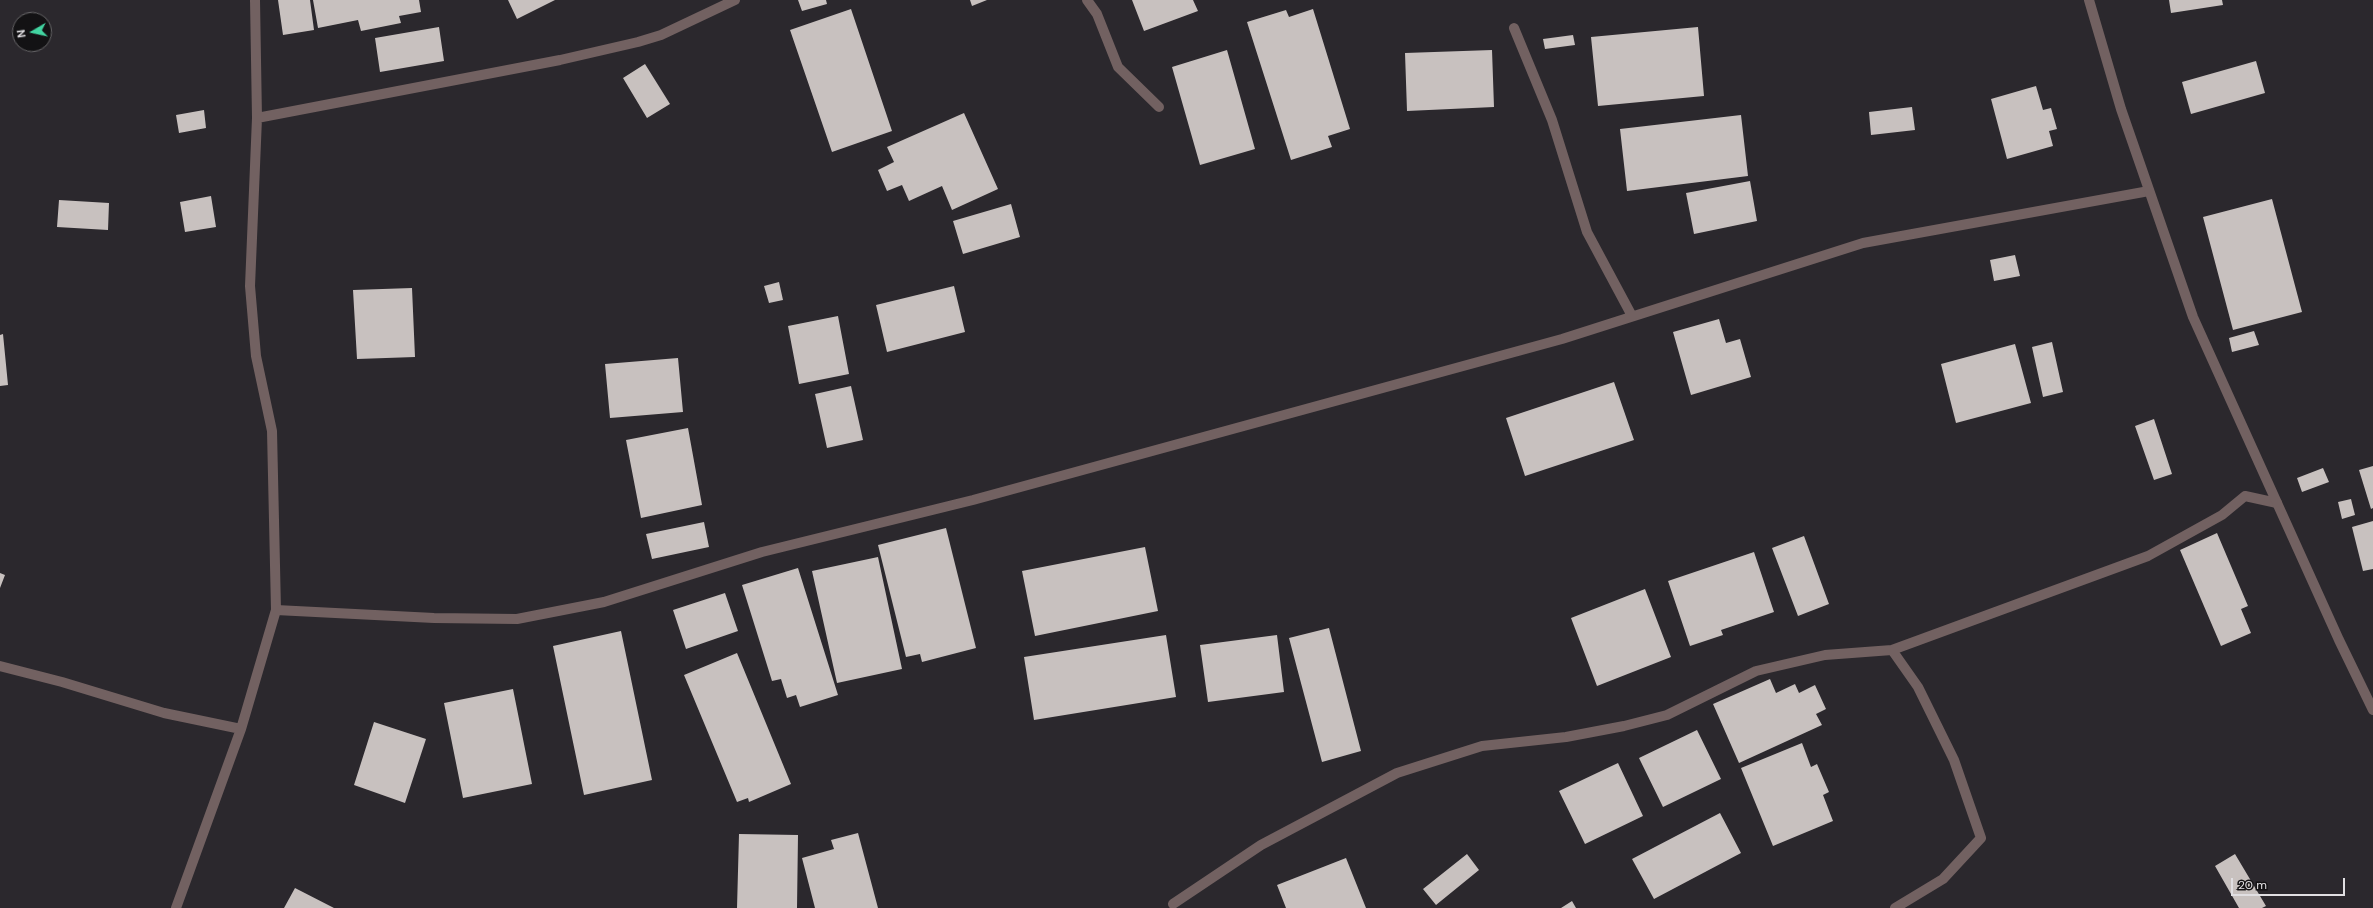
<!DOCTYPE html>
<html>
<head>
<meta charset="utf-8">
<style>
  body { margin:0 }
  #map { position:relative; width:2373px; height:908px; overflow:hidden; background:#2b282d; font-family:"DM Sans",sans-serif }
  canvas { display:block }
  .north { position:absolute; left:12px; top:12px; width:40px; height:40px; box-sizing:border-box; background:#131214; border:1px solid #656466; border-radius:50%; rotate:261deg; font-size:11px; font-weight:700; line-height:16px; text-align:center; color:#e1dfe2 }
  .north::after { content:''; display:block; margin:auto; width:14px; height:18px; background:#42d4a1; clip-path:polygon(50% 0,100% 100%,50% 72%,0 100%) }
  .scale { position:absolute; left:2231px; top:878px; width:114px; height:18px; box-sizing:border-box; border:2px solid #e1dfe2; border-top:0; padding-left:5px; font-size:12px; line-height:14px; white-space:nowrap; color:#e1dfe2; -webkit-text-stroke:3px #131214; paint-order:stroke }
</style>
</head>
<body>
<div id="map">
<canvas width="2373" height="908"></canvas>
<div class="north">N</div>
<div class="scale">20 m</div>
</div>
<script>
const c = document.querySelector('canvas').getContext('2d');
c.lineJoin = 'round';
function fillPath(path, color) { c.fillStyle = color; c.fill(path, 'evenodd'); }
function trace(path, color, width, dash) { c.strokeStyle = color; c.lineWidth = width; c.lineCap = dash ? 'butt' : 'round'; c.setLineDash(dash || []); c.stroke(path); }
const building = new Path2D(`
  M278,0H310L314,30L283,35Z
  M313,0H419L421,12L399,16L401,23L361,31L358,20L318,28Z
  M508,0H555L517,19Z
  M798,0H826L827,4L802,11Z
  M970,0H987L972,6Z
  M1132,0H1193L1198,11L1144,31Z
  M2169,0H2222L2223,5L2171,13Z
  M851,9L892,131L832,152L790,30Z
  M1313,9L1350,129L1328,136L1332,147L1291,160L1247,22L1286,10L1289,17Z
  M439,27L444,61L380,72L375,38Z
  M1698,27L1704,96L1598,106L1591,37Z
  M1573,35L1575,45L1545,49L1543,39Z
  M1227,50L1255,149L1200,165L1172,67Z
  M1492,50L1494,107L1407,111L1405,53Z
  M2256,61L2265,93L2191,114L2182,82Z
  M645,64L670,104L647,118L623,78Z
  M2036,86L2043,110L2051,108L2057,129L2049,131L2053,146L2007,159L1991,99Z
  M1912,107L1915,130L1871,135L1869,112Z
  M204,110L206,128L179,133L176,115Z
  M964,113L998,189L952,210L942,186L909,201L902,185L887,191L878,170L894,162L887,147Z
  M1741,115L1748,176L1627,191L1620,129Z
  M1750,181L1757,221L1694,234L1686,193Z
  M211,196L216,227L185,232L180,202Z
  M2272,199L2302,312L2233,330L2203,217Z
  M59,200L109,203L108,230L57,227Z
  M1011,204L1020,237L963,254L953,221Z
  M2015,255L2020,276L1994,281L1990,260Z
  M779,282L783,300L769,303L764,286Z
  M954,286L965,332L887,352L876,305Z
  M412,288L415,357L357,359L353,290Z
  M838,316L849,374L799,384L788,326Z
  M1719,319L1726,343L1740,339L1751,377L1691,395L1673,332Z
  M2254,331L2259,345L2232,352L2229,338Z
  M3,334L8,385L0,386V335Z
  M2052,342L2063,392L2043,397L2032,347Z
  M2015,344L2031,403L1956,423L1941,364Z
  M678,358L683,412L610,418L605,364Z
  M1614,382L1634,440L1525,476L1506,418Z
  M851,386L863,440L827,448L815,394Z
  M2154,419L2172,474L2154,480L2135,426Z
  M688,428L702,505L641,518L626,440Z
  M2373,466V508L2371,509L2359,470Z
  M2323,468L2329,482L2302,492L2297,478Z
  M2351,499L2355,515L2342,519L2338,502Z
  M2373,521V569L2363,571L2352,527Z
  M704,522L709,547L652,559L646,534Z
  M946,528L976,648L922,662L920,654L906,657L878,545Z
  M2217,533L2248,606L2241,609L2251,633L2221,646L2180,550Z
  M1804,536L1829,604L1798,616L1772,548Z
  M1145,547L1158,611L1035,636L1022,571Z
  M1754,552L1774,612L1721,630L1723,635L1690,646L1668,581Z
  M878,557L902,669L837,683L812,571Z
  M798,568L838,695L800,707L796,695L787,698L781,679L772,681L742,585Z
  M0,573L5,575L0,588Z
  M1645,589L1671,657L1597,686L1571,618Z
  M725,593L738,631L686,649L673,610Z
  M1329,628L1361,751L1322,762L1289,638Z
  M621,631L652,780L584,795L553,646Z
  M1166,635L1176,697L1034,720L1024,657Z
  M1277,635L1284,692L1208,702L1200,645Z
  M737,653L791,784L749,802L748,798L737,802L684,675Z
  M1770,679L1776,693L1795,684L1799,693L1815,685L1826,709L1816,714L1822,725L1739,763L1713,704Z
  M513,689L532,784L463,798L444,703Z
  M374,722L426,739L405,803L354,785Z
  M1697,730L1721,779L1663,807L1639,758Z
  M1802,743L1811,767L1817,764L1829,792L1823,795L1833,821L1773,846L1741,768Z
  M1618,763L1643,816L1585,844L1559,791Z
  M1720,813L1741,853L1654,899L1632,859Z
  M858,833L878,908H815L802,858L834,849L831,840Z
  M739,834L798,835L797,908H737Z
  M1467,854L1479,870L1436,905L1423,889Z
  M2235,854L2266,906L2262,908H2239L2215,866Z
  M1346,858L1366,908H1286L1277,885Z
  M295,888L334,908H284Z
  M1572,901L1576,908H1561Z`);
const minor = new Path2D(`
  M1087,0L1097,14L1118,67L1159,107
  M1514,28L1552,120L1587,232L1632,316
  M257,118L560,60L638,42L661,35L735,0
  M276,610L434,618L517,619L604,602L762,552L973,500L1562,339L1863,243L2149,191
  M1892,650L1918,687L1954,760L1981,838L1943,879L1895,908
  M0,666L62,682L164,713L241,729
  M1173,904L1261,845L1397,773L1482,746L1566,737L1624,726L1667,715L1756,671L1825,655L1892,650L2148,556L2222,515L2245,496L2277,503
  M176,908L241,729L276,610L272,431L256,356L250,286L257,118L255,0`);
const tertiary = new Path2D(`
  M2089,0L2121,109L2193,317L2339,640L2373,710`);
fillPath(building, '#c8c1bf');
trace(minor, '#726161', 10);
trace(tertiary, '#726161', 10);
</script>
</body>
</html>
